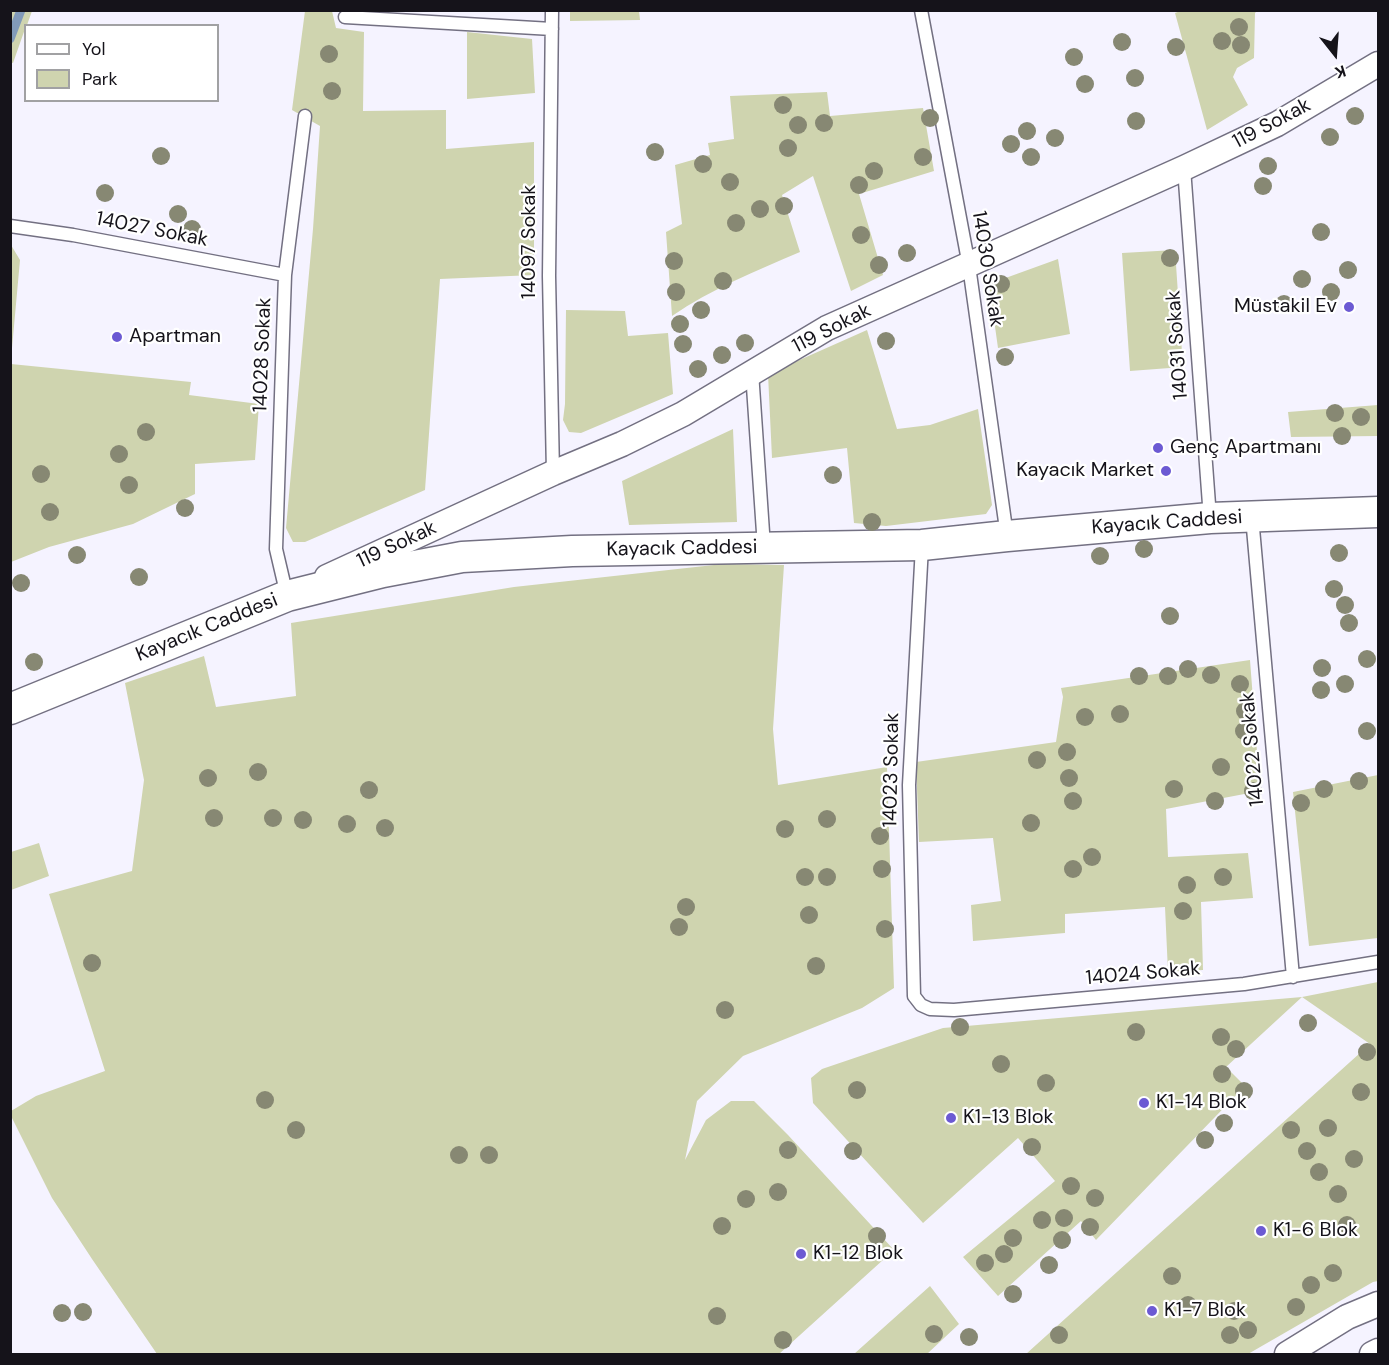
<!DOCTYPE html>
<html>
<head>
<meta charset="utf-8">
<style>
  body { margin:0 }
  #map { position:relative; width:1389px; height:1365px; overflow:hidden; background:#f5f3ff; font-family:"DM Sans",sans-serif }
  canvas { display:block }
  .frame { position:absolute; inset:0; border:12px solid #15131a; pointer-events:none }
  .legend { position:absolute; left:24px; top:24px; width:195px; height:78px; box-sizing:border-box; background:#fff; border:2px solid #a1a1a3; margin:0; padding:8px 10px; list-style:none; font-size:18px; color:#15131a }
  .legend li { display:flex; align-items:center; gap:12px; height:30px }
  .legend b { width:30px; border:2px solid #a1a1a3 }
  .north { position:absolute; left:1305px; top:24px; width:60px; height:60px; -webkit-text-stroke:4px #fff; paint-order:stroke; rotate:163deg; font-size:16px; font-weight:700; line-height:24px; text-align:center; color:#15131a }
  .north::after { content:''; display:block; margin:auto; width:21px; height:27px; background:#15131a; clip-path:polygon(50% 0,100% 100%,50% 72%,0 100%) }
</style>
</head>
<body>
<div id="map">
<canvas width="1389" height="1365"></canvas>
<div class="frame"></div>
<ul class="legend">
<li><b style="height:8px;background:#fff"></b>Yol</li>
<li><b style="height:16px;background:#cfd4af"></b>Park</li>
</ul>
<div class="north">K</div>
</div>
<script>
const c = document.querySelector('canvas').getContext('2d');
c.lineJoin = 'round';
function fillPath(path, color) { c.fillStyle = color; c.fill(path, 'evenodd'); }
function trace(path, color, width, dash) { c.strokeStyle = color; c.lineWidth = width; c.lineCap = dash ? 'butt' : 'round'; c.setLineDash(dash || []); c.stroke(path); }
function write(font, color, halo, rows, align = 'center') {
  c.font = font + ' "DM Sans",sans-serif'; c.lineWidth = 4.5; c.setLineDash([]); c.textBaseline = 'middle'; c.strokeStyle = halo; c.fillStyle = color; for (const [text, x, y, turn = 0] of rows) {
    c.save(); c.translate(x, y); c.rotate((+turn || 0) * Math.PI / 180); c.textAlign = isNaN(turn) ? turn : align; if (halo) c.strokeText(text, 0, 0); c.fillText(text, 0, 0); c.restore();
  }
}
const green = new Path2D(`
  M1183,10L1257,11L1255,13L1254,58L1237,68L1233,77L1248,105L1207,130L1175,13Z
  M10,11H32L27,25L26,26L13,63L10,62Z
  M305,11H332L336,28L364,32L363,111L446,110V149L534,142V275L440,279L425,490L305,542H293L286,528L313,229L320,126L292,110Z
  M570,11H639L640,20L570,21Z
  M467,32L532,39L535,93L467,99Z
  M827,92L830,116L923,108L934,171L859,194L883,275L851,291L813,176L782,195L800,252C756,271 711,289 672,316L666,232L682,224L675,165L710,155L708,143L734,139L730,96Z
  M11,245L20,260L11,359Z
  M1175,250L1183,367L1130,371L1122,253Z
  M1058,259L1070,334L998,348L989,284Z
  M566,310L625,311L628,336L668,333L673,394L581,433L569,432L563,420L565,404Z
  M867,330L897,429L930,425L978,409L992,505L986,514L886,526L854,523L847,448L772,458L768,374Z
  M11,364L191,382L189,395L259,404L255,460L195,464V494L133,524L49,547L11,562Z
  M1378,405V436L1291,437L1288,412Z
  M733,429L737,522L629,525L622,481Z
  M723,564L784,565L773,729L778,785L887,767L894,988L862,1008L743,1056L697,1101L685,1160L706,1120L731,1101H754L788,1135L894,1250L779,1354H157L92,1259L52,1198L11,1116V1111L36,1096L105,1071L49,894L132,871L144,780L125,683L204,656L216,707L296,696L291,623L514,587Z
  M1250,660L1260,791L1166,809L1168,857L1248,853L1253,898L1201,902L1203,970L1168,972L1165,907L1065,914V933L973,941L971,905L1001,901L993,838L919,842L916,762L1056,742L1063,697L1061,688Z
  M1378,775V938L1309,946L1293,792Z
  M39,843L49,876L11,890V852Z
  M1378,982V1281L1373,1282L1248,1354H1026L1370,1044L1302,997L1226,1067L1245,1086L1096,1240L1081,1221L998,1296L963,1257L1055,1181L1018,1138L923,1223L813,1103L811,1078L822,1069L943,1028L1302,997Z
  M930,1286L959,1324L927,1354H854Z`);
const stream = new Path2D(`
  M10,39L21,10`);
const service = new Path2D(`
  M552,10L549,276L553,473
  M921,10L969,266L1007,536
  M345,17L552,29
  M1184,168L1210,518
  M10,226L73,235L285,275
  M752,372L764,547
  M1252,517L1293,977
  M922,546L909,785L914,996L921,1005L930,1009L954,1010L1244,984L1378,962
  M287,596L276,549L284,304L285,275L305,116`);
const minor = new Path2D(`
  M327,577L553,473L622,444L683,414L827,328L1184,168L1277,124L1378,64
  M1287,1354L1347,1317L1378,1304
  M1372,1354L1378,1351`);
const tertiary = new Path2D(`
  M10,709L287,596L383,572L462,557L572,551L922,545L1007,536L1210,518L1378,512`);
const trees = [
  [1239,27],
  [1222,41],
  [1122,42],
  [1241,45],
  [1176,47],
  [329,54],
  [1074,57],
  [1135,78],
  [1085,84],
  [332,91],
  [783,105],
  [1355,116],
  [930,118],
  [1136,121],
  [824,123],
  [798,125],
  [1027,131],
  [1330,137],
  [1055,138],
  [1011,144],
  [788,148],
  [655,152],
  [161,156],
  [923,157],
  [1031,157],
  [703,164],
  [1268,166],
  [874,171],
  [730,182],
  [859,185],
  [1263,186],
  [105,193],
  [784,206],
  [760,209],
  [178,214],
  [736,223],
  [192,229],
  [1321,232],
  [861,235],
  [907,253],
  [1170,258],
  [674,261],
  [879,265],
  [1348,270],
  [1302,279],
  [723,281],
  [1001,284],
  [676,292],
  [1331,292],
  [1284,304],
  [701,310],
  [680,324],
  [886,341],
  [745,343],
  [683,344],
  [722,355],
  [1005,357],
  [698,369],
  [1335,413],
  [1361,417],
  [146,432],
  [1342,436],
  [119,454],
  [41,474],
  [833,475],
  [129,485],
  [185,508],
  [50,512],
  [872,522],
  [1144,549],
  [1339,553],
  [77,555],
  [1100,556],
  [139,577],
  [21,583],
  [1334,589],
  [1345,605],
  [1170,616],
  [1349,623],
  [1367,659],
  [34,662],
  [1322,668],
  [1188,669],
  [1211,675],
  [1139,676],
  [1168,676],
  [1240,684],
  [1345,684],
  [1321,690],
  [1245,711],
  [1120,714],
  [1085,717],
  [1244,731],
  [1367,731],
  [1067,752],
  [1037,760],
  [1221,767],
  [258,772],
  [208,778],
  [1069,778],
  [1359,781],
  [1174,789],
  [1324,789],
  [369,790],
  [1253,791],
  [1073,801],
  [1215,801],
  [1301,803],
  [214,818],
  [273,818],
  [827,819],
  [303,820],
  [1031,823],
  [347,824],
  [385,828],
  [785,829],
  [880,836],
  [1092,857],
  [882,869],
  [1073,869],
  [805,877],
  [827,877],
  [1223,877],
  [1187,885],
  [686,907],
  [1183,911],
  [809,915],
  [679,927],
  [885,929],
  [92,963],
  [816,966],
  [725,1010],
  [1308,1023],
  [960,1027],
  [1136,1032],
  [1221,1037],
  [1236,1049],
  [1367,1052],
  [1001,1064],
  [1222,1074],
  [1046,1083],
  [857,1090],
  [1244,1091],
  [1361,1092],
  [265,1100],
  [1224,1123],
  [1328,1128],
  [296,1130],
  [1291,1130],
  [1205,1140],
  [1032,1147],
  [788,1150],
  [853,1151],
  [1307,1151],
  [459,1155],
  [489,1155],
  [1354,1159],
  [1319,1172],
  [1071,1186],
  [778,1192],
  [1338,1194],
  [1095,1198],
  [746,1199],
  [1064,1218],
  [1042,1220],
  [1347,1225],
  [722,1226],
  [1090,1227],
  [877,1236],
  [1013,1238],
  [1062,1240],
  [1004,1254],
  [985,1263],
  [1049,1265],
  [1333,1273],
  [1172,1276],
  [1311,1285],
  [1013,1294],
  [1188,1305],
  [1296,1307],
  [1234,1311],
  [83,1312],
  [62,1313],
  [717,1316],
  [1248,1330],
  [934,1334],
  [1059,1335],
  [1230,1335],
  [969,1337],
  [783,1340]
];
const markers = [
  [1349,307,6,"#6c5ad3"],
  [117,337,6,"#6c5ad3"],
  [1158,448,6,"#6c5ad3"],
  [1166,471,6,"#6c5ad3"],
  [1144,1103,6,"#6c5ad3"],
  [951,1118,6,"#6c5ad3"],
  [1261,1231,6,"#6c5ad3"],
  [801,1254,6,"#6c5ad3"],
  [1152,1311,6,"#6c5ad3"]
];
const streetNames = [
  ["119 Sokak",1272,124,-28],
  ["14027 Sokak",152,230,11],
  ["14097 Sokak",530,242,-90],
  ["14030 Sokak",987,269,81],
  ["119 Sokak",832,329,-27],
  ["14031 Sokak",1178,345,-94],
  ["14028 Sokak",263,355,-88],
  ["Kayacık Caddesi",1167,523,-4],
  ["119 Sokak",397,545,-25],
  ["Kayacık Caddesi",682,549,-1],
  ["Kayacık Caddesi",207,628,-22],
  ["14022 Sokak",1253,749,-95],
  ["14023 Sokak",892,770,-89],
  ["14024 Sokak",1143,974,-5]
];
const poiNames = [
  ["Müstakil Ev",1337,307,"right"],
  ["Apartman",129,337],
  ["Genç Apartmanı",1170,448],
  ["Kayacık Market",1154,471,"right"],
  ["K1-14 Blok",1156,1103],
  ["K1-13 Blok",963,1118],
  ["K1-6 Blok",1273,1231],
  ["K1-12 Blok",813,1254],
  ["K1-7 Blok",1164,1311]
];
fillPath(green, '#cfd4af');
trace(stream, '#819ab9', 9);
trace(service, '#737082', 15);
trace(minor, '#737082', 27);
trace(tertiary, '#737082', 33);
trace(service, '#fff', 12);
trace(minor, '#fff', 24);
trace(tertiary, '#fff', 30);
c.fillStyle = '#878873';
for (const [x, y] of trees) { c.beginPath(); c.arc(x, y, 9, 0, 2 * Math.PI); c.fill(); }
for (const [x, y, r, color] of markers) { const dot = new Path2D(); dot.arc(x, y, r, 0, 2 * Math.PI); c.fillStyle = color; c.fill(dot); trace(dot, '#fff', 2); }
write('20px', '#15131a', '#fff', streetNames);
write('20px', '#15131a', '#fff', poiNames, 'left');
</script>
</body>
</html>
